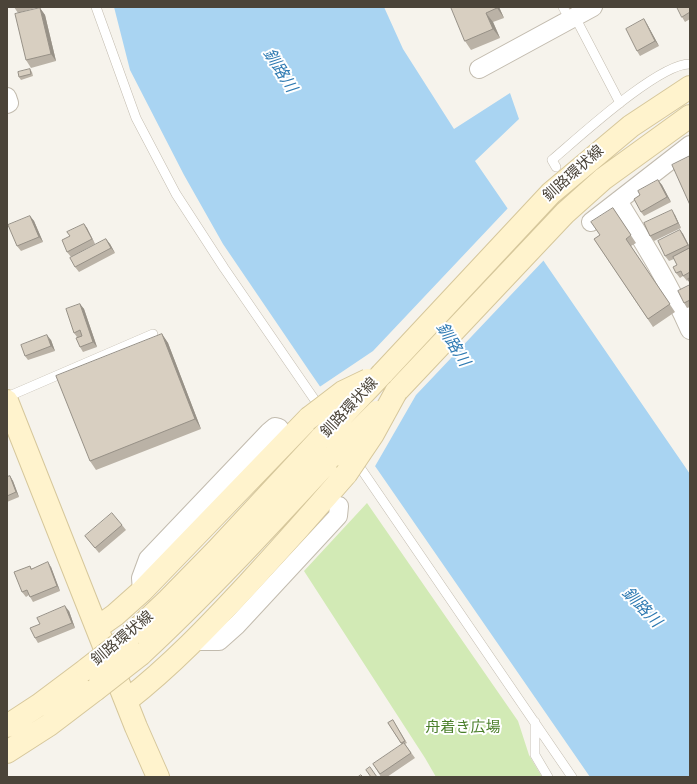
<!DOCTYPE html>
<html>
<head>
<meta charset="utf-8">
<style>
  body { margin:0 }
  #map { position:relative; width:697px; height:784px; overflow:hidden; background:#f6f3ec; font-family:Jost,sans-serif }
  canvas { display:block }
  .frame { position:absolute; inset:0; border:8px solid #4b4439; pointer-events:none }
</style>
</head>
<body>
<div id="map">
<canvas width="697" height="784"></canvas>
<div class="frame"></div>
</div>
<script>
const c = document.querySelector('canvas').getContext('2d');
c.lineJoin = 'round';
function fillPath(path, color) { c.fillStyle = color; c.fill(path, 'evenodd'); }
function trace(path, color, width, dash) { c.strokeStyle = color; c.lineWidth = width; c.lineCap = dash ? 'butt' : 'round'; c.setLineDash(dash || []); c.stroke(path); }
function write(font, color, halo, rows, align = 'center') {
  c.font = font + ' Jost,"Noto Sans JP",sans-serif'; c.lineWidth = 4; c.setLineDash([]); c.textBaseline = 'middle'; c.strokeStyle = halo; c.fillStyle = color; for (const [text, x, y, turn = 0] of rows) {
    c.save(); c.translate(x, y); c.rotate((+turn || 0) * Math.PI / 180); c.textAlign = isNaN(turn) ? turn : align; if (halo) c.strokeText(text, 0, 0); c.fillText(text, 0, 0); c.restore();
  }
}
const green = new Path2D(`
  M367,503L518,721L529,755L542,777H509L508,776L506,777H436L425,758L304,571Z`);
const water = new Path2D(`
  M114,7H384L403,49L454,129L510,93L519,119L475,161L690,474V777H590L310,372L223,244L184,175L130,70Z`);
const pier = new Path2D(`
  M509,207L545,259L416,395L374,468L318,388L373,351Z`);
const lane = new Path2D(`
  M96,7L136,118L176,194L224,268L321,409
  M563,7L570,20
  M575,17L620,103
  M556,167L552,160C578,138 659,63 690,64
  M7,397L153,334
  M355,460L572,777
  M535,722V755L548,777`);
const street = new Path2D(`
  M479,69L593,7
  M7,97L9,103L7,104
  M618,201C644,243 670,285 690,330
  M591,222L690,145
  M142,591L141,578L148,559L269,432L275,427L279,428
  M193,641H219L237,625L338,516L339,506`);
const secondary = new Path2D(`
  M382,374L551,193L631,126L690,87
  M396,392L565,213L603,179L690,116
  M7,401L136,727L158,777
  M98,627L115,615L142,591L309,418
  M132,634L168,600L216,551L322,437
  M141,654C209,591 271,523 334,455
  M126,701C171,666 210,625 249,583C282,547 314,511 346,474
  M7,726L39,705L87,669
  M7,752L49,725L95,690`);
const secondaryBridge = new Path2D(`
  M309,418L343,392L368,380
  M322,437L382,374
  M334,455L377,412
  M346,474L373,434L396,392
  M87,669L132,634
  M95,690L141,654`);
const wall = new Path2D(`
  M14,7H39L18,13Z
  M451,7H499L504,18L493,22L500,38L471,50L465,41Z
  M690,7V19L685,22L682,17Z
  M40,8L45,15L56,61L31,68L26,60Z
  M644,19L647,24L659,46L640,56L637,51Z
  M30,69L32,72L33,76L21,80L19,77Z
  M658,180L662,185L671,202L644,216L641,212L640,195Z
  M613,208L636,243L631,246L675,312L653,327L594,239L600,235Z
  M675,215L681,228L654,241L650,236Z
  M30,216L34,221L43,242L21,251L17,246Z
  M84,224L87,228L95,244L71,257L67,252L70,236Z
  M680,230L683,234L690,247V283L688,280L687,281L683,276L680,278L676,273L677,265L674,259L669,261L665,256Z
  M106,239L110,244L115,253L79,272L75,267Z
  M690,285V307L687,308L684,303Z
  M80,304L84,309L97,347L83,352L80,347L77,337L74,333Z
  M162,334L168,343L201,429L96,470L90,461Z
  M51,340L55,351L28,360L25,356Z
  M10,476L13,481L19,497L7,502V477Z
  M122,525L126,530L99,553L85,536Z
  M30,566L32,569L51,567L60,591L33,602L29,595L26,597L22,592Z
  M69,611L75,628L38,643L35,638Z
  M393,720L407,743L405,744L415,758L387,777H381L373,764L402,745L388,723Z`);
const shadedWall = new Path2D(`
  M497,7H499L504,18L497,8Z
  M40,8L45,15L56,61L51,54Z
  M486,13L493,22L500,38L493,29Z
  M644,19L647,24L659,46L655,41Z
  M658,180L662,185L671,202L667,197Z
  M672,210L675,215L681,228L678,223Z
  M30,216L34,221L43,242L39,237Z
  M84,224L87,228L95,244L92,239Z
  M680,230L683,234L690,248L688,245Z
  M106,239L110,244L115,253L111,248Z
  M80,304L84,309L97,347L93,342Z
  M162,334L168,343L201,429L195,419Z
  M47,335L51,340L55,351L51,346Z
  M10,476L13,481L19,497L16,492Z
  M48,562L51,567L60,591L57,586Z
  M65,606L69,611L75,628L72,623Z`);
const building = new Path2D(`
  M451,7H497V8L486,13L493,29L465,41Z
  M677,7H690V12L682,17Z
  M40,8L51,54L26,60L15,14Z
  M644,19L655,41L637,51L626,29Z
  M30,69L31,74L19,77L18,72Z
  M690,156V205L672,165Z
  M658,180L667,197L641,212L634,199L640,195L638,191Z
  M613,208L631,235L626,239L670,304L648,319L594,239L600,235L591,222Z
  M672,210L678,223L650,236L644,223Z
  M30,216L39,237L17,246L8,225Z
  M84,224L92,239L67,252L62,240L70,236L67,232Z
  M680,230L688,245L665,256L658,241Z
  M106,239L111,248L75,267L70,258Z
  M690,248V272L683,276L681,271L676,273L673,267L677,265L673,257Z
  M690,278V283L688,279Z
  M690,285V300L684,303L678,291Z
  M80,304L93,342L80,347L76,338L82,336L80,330L74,333L66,309Z
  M162,334L195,419L90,461L56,376Z
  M47,335L51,346L25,356L21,345Z
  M10,476L16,492L7,496V477Z
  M112,513L122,525L95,548L85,536Z
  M48,562L57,586L30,597L27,590L22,592L14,572L30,566L31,569Z
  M65,606L72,623L35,638L30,628L40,624L37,618Z
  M393,720L405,741L401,743L388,723Z
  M404,743L411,753L380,774L373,764Z
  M370,767L377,777H371L366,770Z
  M361,775L363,777H358Z`);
const streetNames = [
  ["釧路環状線",574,174,-42],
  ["釧路環状線",350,408,-47],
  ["釧路環状線",123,639,-40]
];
const parkNames = [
  ["舟着き広場",463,728]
];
const waterNames = [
  ["釧路川",279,71,58],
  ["釧路川",452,345,58],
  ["釧路川",641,608,46]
];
fillPath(green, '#d2eab5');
fillPath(water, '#a9d4f2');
fillPath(pier, '#f6f3ec');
trace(lane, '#c2bbae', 10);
trace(street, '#c2bbae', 20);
trace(secondary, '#d6c79b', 24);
trace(lane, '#fff', 9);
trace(street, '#fff', 18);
trace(secondary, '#fff3cd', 22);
trace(secondaryBridge, '#d6c79b', 24, []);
trace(secondaryBridge, '#fff3cd', 22);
fillPath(wall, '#bab2a6');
fillPath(shadedWall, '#979187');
fillPath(building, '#d8cfc1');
trace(building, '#979187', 1);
write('15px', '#4b4439', '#fff', streetNames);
write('15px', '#4a7f2a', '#fff', parkNames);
write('italic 16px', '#2e7ab2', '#fff', waterNames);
</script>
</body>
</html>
